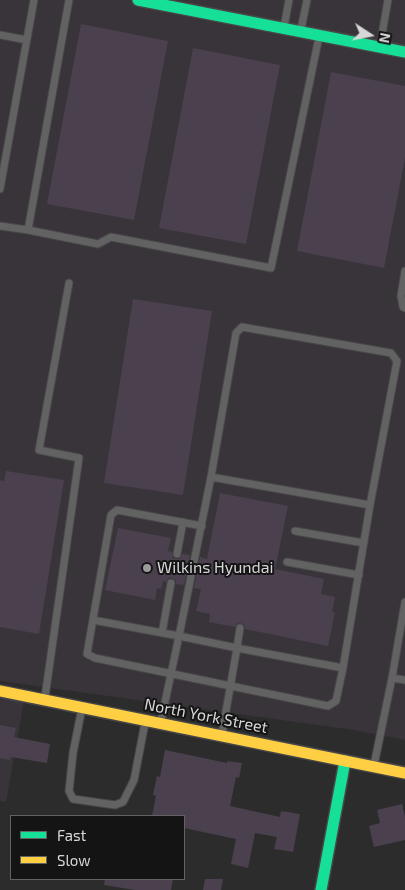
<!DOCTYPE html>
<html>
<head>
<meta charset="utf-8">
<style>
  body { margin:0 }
  #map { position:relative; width:405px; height:890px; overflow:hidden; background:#2d2c2d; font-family:"Exo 2",sans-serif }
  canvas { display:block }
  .legend { position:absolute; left:10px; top:815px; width:175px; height:65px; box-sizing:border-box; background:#151415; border:1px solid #636263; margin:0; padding:6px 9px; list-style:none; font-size:15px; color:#d8d7d8 }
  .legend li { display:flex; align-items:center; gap:10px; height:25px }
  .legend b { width:25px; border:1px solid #636263 }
  .north { position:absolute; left:345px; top:10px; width:50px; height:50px; -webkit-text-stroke:4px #151415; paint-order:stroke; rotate:101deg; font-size:14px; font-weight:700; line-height:20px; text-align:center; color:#d8d7d8 }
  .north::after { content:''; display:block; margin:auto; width:18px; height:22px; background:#d8d7d8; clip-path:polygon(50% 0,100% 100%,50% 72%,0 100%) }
</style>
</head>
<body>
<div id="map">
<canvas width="405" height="890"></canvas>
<ul class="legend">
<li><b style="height:6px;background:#16e098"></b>Fast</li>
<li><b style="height:6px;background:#ffcf43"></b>Slow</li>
</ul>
<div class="north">N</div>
</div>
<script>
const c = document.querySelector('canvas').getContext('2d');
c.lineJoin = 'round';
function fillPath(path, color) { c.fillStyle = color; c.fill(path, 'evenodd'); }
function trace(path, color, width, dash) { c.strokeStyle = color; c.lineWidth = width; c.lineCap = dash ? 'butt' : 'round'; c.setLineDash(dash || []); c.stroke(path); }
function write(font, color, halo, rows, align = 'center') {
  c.font = font + ' "Exo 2",sans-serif'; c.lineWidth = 4; c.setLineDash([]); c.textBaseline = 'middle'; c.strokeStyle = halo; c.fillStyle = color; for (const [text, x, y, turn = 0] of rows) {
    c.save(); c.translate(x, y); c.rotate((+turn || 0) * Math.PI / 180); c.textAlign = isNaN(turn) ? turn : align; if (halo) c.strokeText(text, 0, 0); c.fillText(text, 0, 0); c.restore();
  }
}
const built = new Path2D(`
  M0,0H405V740L354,730L0,681Z
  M0,695L24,700L6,802L0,801Z`);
const building = new Path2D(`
  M81,24L168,41L134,220L47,204Z
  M193,48L280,65L246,244L159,228Z
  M331,72L405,86V158L384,268L297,251Z
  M133,299L212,311L183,495L104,483Z
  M6,471L64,480L39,634L0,627V480L4,481Z
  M220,493L288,506L275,569L324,579L321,594L335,597L332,612H335L328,646L245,629V626L241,623H238L235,627L209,622L210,614L196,611L201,589L194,588L200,557L207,559Z
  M118,528L171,538L168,551L172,552L173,558L179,559L182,554L190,555L184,585L176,584V581L172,578H169L166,582L163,581L161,589L157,588L155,600L105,590Z
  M0,725L16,728L14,737L50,744L47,763L11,757L10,760L0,758Z
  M165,750L227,763V761L242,763L239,778L236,777L230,806L280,817L281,811L300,814L293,852L274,849L277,837L255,833L248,868L231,864L236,839L184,828V816H152L156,796L153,795L157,776L160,777Z
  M402,804L405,817V840L374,847L369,826L380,823L377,810Z
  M105,879H173L171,890H135L104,885Z
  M205,879H223L221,890H203Z`);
const lane = new Path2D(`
  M284,27L289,0
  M301,29L307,0
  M0,35L27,40
  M380,46L388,0
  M0,189L34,0
  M0,226L28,230L69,0
  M28,230L98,244L111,237L271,268L319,37
  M405,271L401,296L403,307L405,308
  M211,477L370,505
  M202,526L117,510L111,515L87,654L95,658L328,706L336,701L343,668
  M295,531L364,543
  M177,554L183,522
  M287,562L359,575
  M93,620L179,636L211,477L236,333L242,327L391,353L397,361L370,505L343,668L237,648L240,628
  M162,633L171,583
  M392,678L405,602
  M45,697L79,458L39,450L69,283
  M82,708L73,753L69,791L73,799L115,805L123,802L134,780L145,723
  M161,721L179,636L237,648L222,734
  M374,765L392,678L405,680`);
const fast = new Path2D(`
  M138,0L405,52
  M321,890L345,761`);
const slow = new Path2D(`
  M0,691L405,773`);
const markers = [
  [147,568,5,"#9c9b9c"]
];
const poiNames = [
  ["Wilkins Hyundai",157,568]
];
const streetNames = [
  ["North York Street",206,716,11]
];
fillPath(built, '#39343a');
fillPath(building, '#4b404e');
trace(lane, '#484748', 9);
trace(fast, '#484748', 14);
trace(slow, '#484748', 14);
trace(lane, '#636263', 7);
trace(fast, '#16e098', 11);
trace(slow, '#ffcf43', 11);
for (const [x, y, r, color] of markers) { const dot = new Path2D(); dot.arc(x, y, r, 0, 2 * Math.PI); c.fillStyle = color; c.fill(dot); trace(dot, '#151415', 2); }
write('16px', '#d8d7d8', '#151415', poiNames, 'left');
write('16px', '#d8d7d8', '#151415', streetNames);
</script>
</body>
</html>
